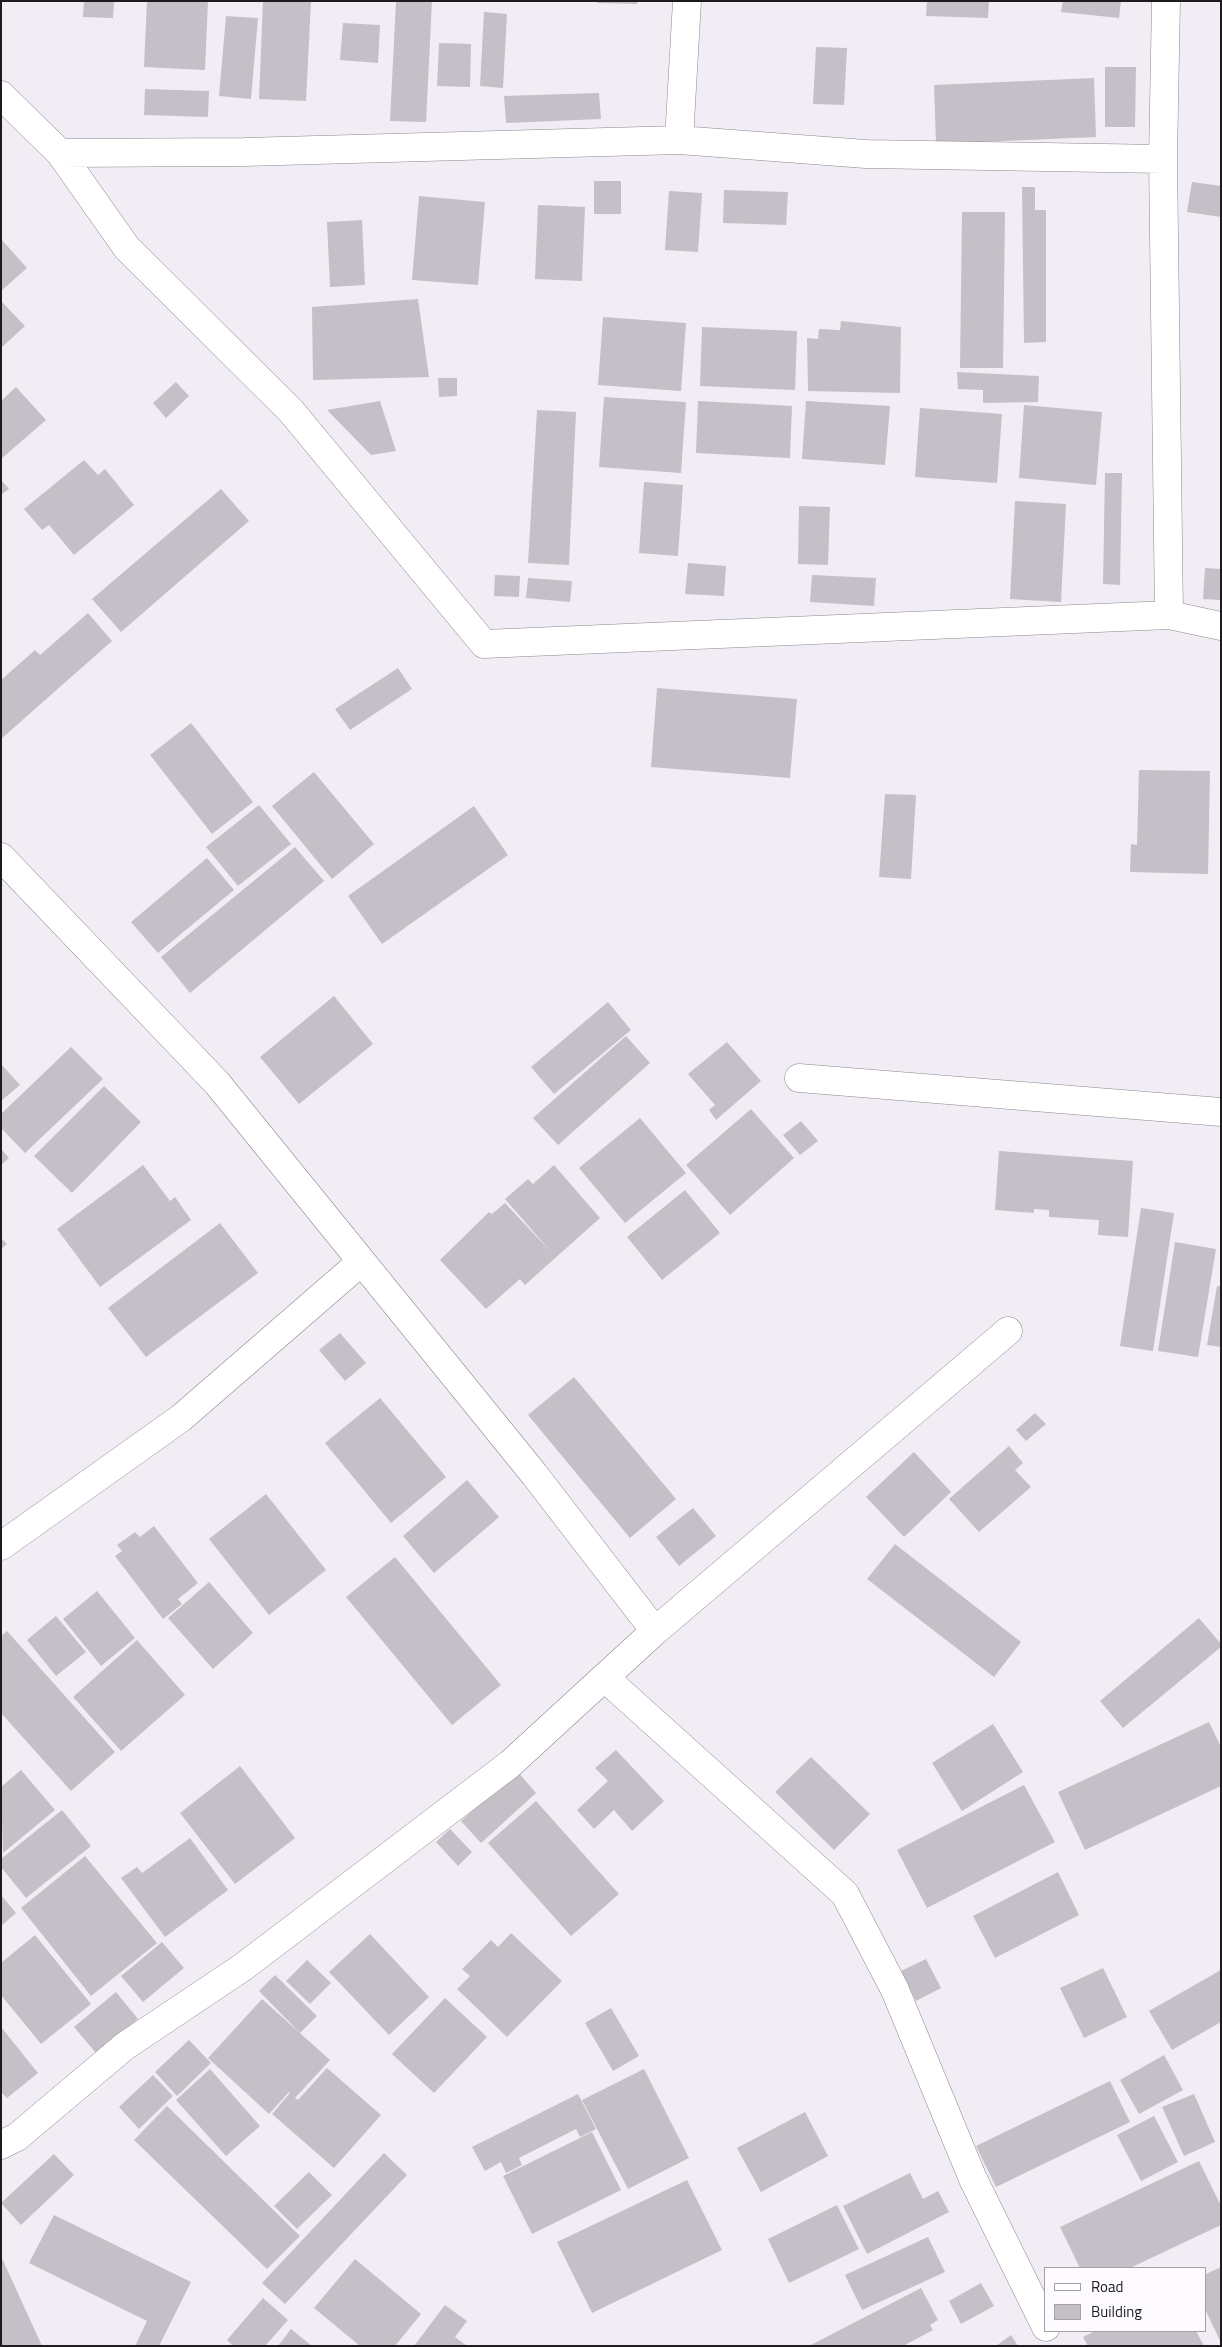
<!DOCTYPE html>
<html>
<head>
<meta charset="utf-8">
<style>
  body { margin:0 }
  #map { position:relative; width:1222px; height:2347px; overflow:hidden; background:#f2edf5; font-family:"Titillium Web",sans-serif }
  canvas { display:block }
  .frame { position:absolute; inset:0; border:2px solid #1d1b1e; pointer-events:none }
  .legend { position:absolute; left:1044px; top:2267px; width:162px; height:65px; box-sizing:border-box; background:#fdfbff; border:1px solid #a3a1a5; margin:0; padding:6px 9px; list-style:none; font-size:15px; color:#1d1b1e }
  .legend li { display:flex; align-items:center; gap:10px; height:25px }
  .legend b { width:25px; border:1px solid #a3a1a5 }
</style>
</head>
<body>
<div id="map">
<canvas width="1222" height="2347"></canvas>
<div class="frame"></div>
<ul class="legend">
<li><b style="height:6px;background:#fff"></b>Road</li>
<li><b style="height:14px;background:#c5bfc7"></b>Building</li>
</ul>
</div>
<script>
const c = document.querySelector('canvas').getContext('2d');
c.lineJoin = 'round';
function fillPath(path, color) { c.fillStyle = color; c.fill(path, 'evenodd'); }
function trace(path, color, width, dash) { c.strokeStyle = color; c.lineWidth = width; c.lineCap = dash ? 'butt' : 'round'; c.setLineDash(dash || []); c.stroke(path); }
const building = new Path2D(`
  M84,1H114L113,18L83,17Z
  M147,1H208L205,70L144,67Z
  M263,1H311L306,101L259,99Z
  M396,1H432L426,122L390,121Z
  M597,1H637V4L597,3Z
  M927,1H989L988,18L926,16Z
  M1063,1H1121L1119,18L1061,12Z
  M484,12L507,14L503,88L480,86Z
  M226,16L258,18L251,99L219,96Z
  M343,23L380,25L378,63L340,60Z
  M439,43L471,44L470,87L437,86Z
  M816,47L847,48L844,105L813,104Z
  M1105,67H1136L1135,127H1105Z
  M1094,78L1096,137L936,144L934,85Z
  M145,89L209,91L208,117L144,115Z
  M599,93L601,119L506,123L504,96Z
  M594,181H621V214H594Z
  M1192,182L1221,186V217L1187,212Z
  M1022,187H1035V210H1046V342L1024,343Z
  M724,190L788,192L786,225L723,223Z
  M669,191L702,193L698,252L665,250Z
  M419,196L485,202L478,285L412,280Z
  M538,205L585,207L582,281L535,279Z
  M962,212H1005L1003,368H960Z
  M362,220L365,285L330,287L327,222Z
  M1,239L27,268L1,291Z
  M418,299L429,377L313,380L312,307Z
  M1,301L25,326L1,348Z
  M603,317L686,323L681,391L598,385Z
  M841,321L901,327L900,393L808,391L807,338L818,339L819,329L840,330Z
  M702,327L797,331L795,390L700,386Z
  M957,372L1039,376L1038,402L983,403V390L958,389Z
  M438,378H457V396L439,397Z
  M176,382L189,396L166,418L153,403Z
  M16,387L46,420L1,459V401Z
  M604,397L686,402L681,473L599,467Z
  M380,401L396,451L371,455L327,410Z
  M698,401L792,406L790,458L696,453Z
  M806,401L890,406L885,465L802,459Z
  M1024,405L1102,412L1096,485L1019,478Z
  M920,408L1002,414L997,483L915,477Z
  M537,410L576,412L569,565L528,563Z
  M84,460L98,475L105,469L134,505L74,555L49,525L42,530L24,509Z
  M1105,473H1122L1120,585L1103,584Z
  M1,480L9,489L1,495Z
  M644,482L683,485L678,556L639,553Z
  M221,489L249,521L121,632L92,599Z
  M1015,501L1066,504L1061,602L1010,599Z
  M799,506L830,507L828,565L798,564Z
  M688,563L726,566L724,596L685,594Z
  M1205,568L1221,569V600L1203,599Z
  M495,575L520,576L519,597L494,596Z
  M812,575L876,578L874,606L810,602Z
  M528,578L572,581L570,602L526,598Z
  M88,613L112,641L1,739V680L35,650L40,655Z
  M398,668L412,689L350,730L335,709Z
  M657,688L797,699L790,778L651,767Z
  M191,723L253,802L212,834L150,755Z
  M1139,770L1210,771L1208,874L1130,872L1131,844L1137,845Z
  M314,772L374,844L332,879L272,806Z
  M885,794L916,795L911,879L879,877Z
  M259,805L291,844L238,886L206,847Z
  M474,806L508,855L382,944L348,896Z
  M295,847L324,881L190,993L161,957Z
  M207,858L234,890L158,953L131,922Z
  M334,996L373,1044L299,1104L260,1057Z
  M608,1002L631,1030L554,1094L531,1067Z
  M626,1036L650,1063L558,1145L533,1118Z
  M727,1042L761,1081L716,1120L709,1110L715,1105L688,1074Z
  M71,1047L103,1079L25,1153L1,1128V1114Z
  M1,1064L20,1085L1,1101Z
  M104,1086L141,1122L72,1193L34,1156Z
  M751,1109L794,1158L730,1215L686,1165Z
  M640,1118L686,1173L625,1223L579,1168Z
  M801,1121L818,1141L800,1155L783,1135Z
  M1,1149L9,1158L1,1165Z
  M999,1151L1133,1161L1128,1237L1098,1235L1099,1220L1049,1217V1210L1034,1209V1213L995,1210Z
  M143,1165L170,1201L175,1197L191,1220L100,1287L57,1229Z
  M554,1165L600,1218L525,1285L520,1279L486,1309L440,1260L489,1212L492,1214L505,1203L552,1253L505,1199L528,1179L533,1184Z
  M685,1190L720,1233L662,1280L627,1237Z
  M1141,1208L1174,1213L1153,1351L1120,1346Z
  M220,1223L258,1273L146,1357L108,1308Z
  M1,1238L7,1244L1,1249Z
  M1175,1242L1216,1249L1198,1357L1158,1351Z
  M1217,1286H1221V1347L1207,1345Z
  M340,1333L366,1363L345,1381L319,1350Z
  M574,1377L676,1499L630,1538L528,1415Z
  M380,1398L446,1477L391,1523L325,1443Z
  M1035,1413L1046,1424L1026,1441L1016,1430Z
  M1009,1446L1023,1463L1015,1470L1031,1487L979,1532L949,1499Z
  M914,1452L951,1492L904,1537L866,1497Z
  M467,1480L499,1517L434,1573L403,1536Z
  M266,1494L326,1570L269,1615L209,1539Z
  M693,1508L716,1536L679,1566L656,1537Z
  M154,1526L198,1583L178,1599L182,1604L163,1619L115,1556L122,1551L117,1545L135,1532L140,1537Z
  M895,1544L1021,1642L994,1677L867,1579Z
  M395,1557L501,1685L452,1725L346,1597Z
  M209,1582L253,1633L213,1669L168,1618Z
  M97,1591L135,1638L101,1666L63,1619Z
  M56,1616L86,1652L56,1676L27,1640Z
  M1199,1618L1221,1644V1647L1123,1728L1100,1701Z
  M7,1631L115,1752L71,1791L1,1713V1636Z
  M137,1640L185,1695L121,1751L73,1697Z
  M1209,1722L1221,1747V1786L1085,1850L1058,1792Z
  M993,1724L1023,1772L962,1811L932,1763Z
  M616,1750L664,1801L632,1831L614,1810L594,1829L577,1810L608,1781L595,1768Z
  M811,1757L870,1814L834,1850L775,1792Z
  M240,1766L295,1838L235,1884L180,1813Z
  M21,1770L55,1810L3,1853L1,1787Z
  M517,1771L536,1793L481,1843L461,1821Z
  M1024,1785L1055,1842L927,1908L897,1850Z
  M536,1801L619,1894L571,1936L488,1843Z
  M62,1810L91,1846L26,1898L1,1867V1859Z
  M450,1829L472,1852L458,1866L436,1842Z
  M190,1838L228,1890L165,1937L121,1878L137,1867L142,1873Z
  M85,1856L157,1943L91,1996L21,1908Z
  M1058,1872L1079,1915L995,1958L973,1916Z
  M1,1895L16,1913L1,1926Z
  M511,1933L562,1981L507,2037L457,1989L470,1976L462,1969L491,1940L498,1947Z
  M370,1934L429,1997L389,2035L329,1972Z
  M35,1935L91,2004L41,2044L1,1995V1963Z
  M162,1942L184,1968L143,2002L121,1976Z
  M926,1959L941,1988L916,2001L901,1971Z
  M307,1960L331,1983L310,2004L286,1981Z
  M1103,1968L1127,2017L1084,2038L1060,1988Z
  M1221,1970V2022L1172,2050L1149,2011Z
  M275,1975L317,2016L300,2033L259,1991Z
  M116,1992L138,2019L96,2053L74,2027Z
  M445,1998L487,2037L434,2093L392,2054Z
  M262,1999L330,2060L295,2098L298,2100L327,2068L381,2115L334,2168L272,2114L290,2093L289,2092L269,2114L208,2058Z
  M611,2008L639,2056L613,2071L585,2023Z
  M1,2027L38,2073L7,2098L1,2092Z
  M189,2040L211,2063L177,2096L155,2072Z
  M1164,2055L1183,2090L1139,2114L1120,2080Z
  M210,2069L260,2126L226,2156L176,2100Z
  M644,2069L689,2158L628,2189L582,2100Z
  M153,2075L173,2096L139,2129L119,2107Z
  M1110,2081L1130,2122L996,2187L976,2146Z
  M578,2094L596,2129L580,2137L576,2129L519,2158L522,2165L506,2173L501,2162L485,2171L472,2147Z
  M1194,2094L1215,2142L1184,2156L1162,2107Z
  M167,2106L300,2236L267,2269L134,2140Z
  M805,2112L828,2156L761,2192L737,2148Z
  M1154,2116L1178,2162L1141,2181L1117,2135Z
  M592,2132L621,2190L532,2234L503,2176Z
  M384,2153L407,2175L285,2304L262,2283Z
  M54,2154L74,2175L21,2225L1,2203Z
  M1199,2161L1221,2206V2225L1130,2268H1080L1060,2227Z
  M309,2172L332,2195L297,2229L274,2206Z
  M910,2173L923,2199L938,2191L949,2212L867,2254L843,2206Z
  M687,2180L722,2250L592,2313L557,2242Z
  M837,2205L859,2249L789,2283L768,2239Z
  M54,2215L191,2282L159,2346H135L147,2321L29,2263Z
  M928,2237L945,2272L862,2310L845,2275Z
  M1,2256L42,2346H1Z
  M355,2259L421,2314L395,2346H360L314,2308Z
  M1221,2267V2343L1206,2311V2274Z
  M981,2283L994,2306L961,2324L949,2301Z
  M921,2288L938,2320L930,2325L933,2330L903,2346H809Z
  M263,2298L288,2320L265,2346H233L227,2340Z
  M445,2305L467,2321L455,2337L467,2346H414Z
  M291,2329L312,2346H278Z
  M1095,2331H1196L1204,2346H1088L1083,2337Z
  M1011,2335L1018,2346H996Z`);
const minor = new Path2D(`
  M1166,1L1163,159L1169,615
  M1,95L60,153L127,248L291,411L484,644L1169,615L1221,626
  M679,140L687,1
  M60,153L244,152L679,140L866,154L1163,159
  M1,857L217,1083L534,1474L655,1631
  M799,1078L1221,1112
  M1,1546L181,1418L361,1262
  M605,1678L845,1894L895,1990L973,2179L1046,2327
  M1,2145L17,2137L125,2046L243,1967L510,1764L655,1631L1008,1331`);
fillPath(building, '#c5bfc7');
trace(minor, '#8c878e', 29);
trace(minor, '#fff', 28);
</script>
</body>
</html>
